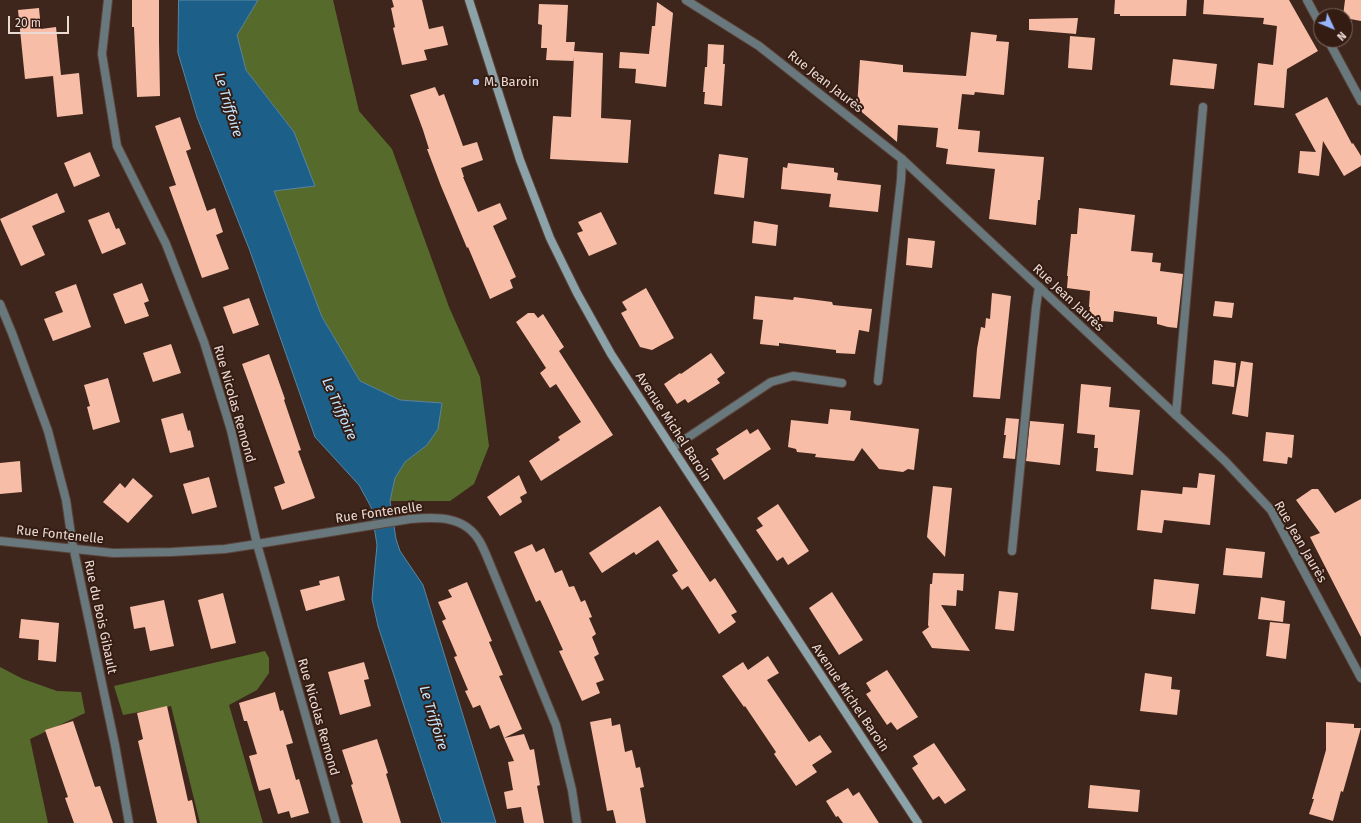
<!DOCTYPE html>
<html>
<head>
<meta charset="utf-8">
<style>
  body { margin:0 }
  #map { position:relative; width:1361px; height:823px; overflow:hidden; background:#3f261d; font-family:"Fira Sans",sans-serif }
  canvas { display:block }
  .north { position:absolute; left:1313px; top:8px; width:40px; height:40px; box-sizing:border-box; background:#341c13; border:1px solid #7d6860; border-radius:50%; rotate:134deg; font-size:11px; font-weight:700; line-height:16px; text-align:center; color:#eadad3 }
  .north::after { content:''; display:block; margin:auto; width:14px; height:18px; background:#97b6fd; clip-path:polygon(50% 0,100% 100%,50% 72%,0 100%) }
  .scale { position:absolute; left:8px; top:16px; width:61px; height:18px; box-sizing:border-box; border:2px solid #eadad3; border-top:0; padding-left:5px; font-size:12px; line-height:14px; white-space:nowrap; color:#eadad3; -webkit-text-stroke:3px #341c13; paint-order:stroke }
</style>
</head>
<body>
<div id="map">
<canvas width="1361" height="823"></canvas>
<div class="north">N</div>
<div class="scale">20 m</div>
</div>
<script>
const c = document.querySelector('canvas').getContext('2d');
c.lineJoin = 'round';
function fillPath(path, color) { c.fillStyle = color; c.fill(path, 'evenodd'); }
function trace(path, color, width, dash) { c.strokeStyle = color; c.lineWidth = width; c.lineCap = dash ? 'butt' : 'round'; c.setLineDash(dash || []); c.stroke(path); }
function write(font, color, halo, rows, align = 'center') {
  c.font = font + ' "Fira Sans",sans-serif'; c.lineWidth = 4; c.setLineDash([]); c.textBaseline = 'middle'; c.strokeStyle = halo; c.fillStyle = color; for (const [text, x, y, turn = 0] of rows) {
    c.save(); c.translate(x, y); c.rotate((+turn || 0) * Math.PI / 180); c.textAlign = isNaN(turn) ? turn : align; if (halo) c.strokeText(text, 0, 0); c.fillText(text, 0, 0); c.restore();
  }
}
const forest = new Path2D(`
  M258,0H333L359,111L392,149L449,307L480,377L489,446L474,484L450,501H390L395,478L405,462L427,445L442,403L400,400L360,381L322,317L274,191L314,186L294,132L246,70L237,35Z
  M265,651L269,658V673L257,690L229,705L263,823H200L171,706L123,715L114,686Z
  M0,667L23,679L57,691L81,692L85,713L30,739L48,823H0Z`);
const water = new Path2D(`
  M179,0H258L237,35L246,70L294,132L315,186L274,191L322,317L360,381L400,400L442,403L438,429L427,445L405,462L395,478L390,501L396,539L400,551L423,585L496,823H442L378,626L372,599L377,545L371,507L359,485L315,437L250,251L197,117L178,53Z`);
const building = new Path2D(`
  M132,0H159V42L160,96L137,97L134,27H132Z
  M392,0H422L429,29L443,26L448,45L424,50L427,60L402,65L393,28L395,27L391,8L394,7Z
  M1115,0H1187L1186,16H1120V14H1114Z
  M1204,0H1289L1318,51L1287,69L1284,108L1254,105L1258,63L1273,65L1277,26L1263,24L1264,18L1203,14Z
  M1345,0H1361V21L1345,18V16H1343Z
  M657,2L673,13L666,87L635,83L636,69L619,68L620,52L649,54L652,26H655Z
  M539,4L568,5L566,42H575L574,51L603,53L601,118L631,120L628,163L550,159L553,116L571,117L574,56V61L546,60L547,48H541L542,25L538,24Z
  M39,8L41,29L56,27L61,75L79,73L83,114L57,117L53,76L25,79L18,10Z
  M1078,18L1076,34L1029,30V19Z
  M971,32L997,35L996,41L1009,42L1004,95L975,92L974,95L962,94L958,129L980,131L978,152L1044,157L1040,200H1038L1036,225L989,219L995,169L946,164L948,149L936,147L938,128L898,125L897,142L857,108L860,60L903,65V72L966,76Z
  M1070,36L1095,38L1092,70L1068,68Z
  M708,44L724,45L723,64H725L722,106L704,104L705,92H703L705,67H707Z
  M1173,59L1217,64L1214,89L1170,85Z
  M435,87L439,96L444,94L463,146L477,142L483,160L461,168L464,177H463L478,212L500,203L507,219L493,226L516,277L510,280L513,288L490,299L468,247L467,248L441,186L427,149H429L423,130L410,95Z
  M1327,97L1352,144L1353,143L1361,156V166L1344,176L1323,141L1319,176L1298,173L1300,151L1316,152L1295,114Z
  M180,117L191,149L186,151L207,211L215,208L223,232L216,235L229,269L202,278L169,187L176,185L155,126Z
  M90,152L100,176L74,187L64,163Z
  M719,154L748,158L744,198L714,194Z
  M788,163L834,168V172L838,173L837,180L881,185L878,212L829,207L831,194L781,189L783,167L787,168Z
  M57,193L65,212L32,226L45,255L21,266L0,219Z
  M1079,208L1135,215L1131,251L1153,253L1152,262L1161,263L1160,271L1183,274L1177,328L1168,327L1157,324V317L1114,311L1113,322L1088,320L1090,307H1089L1090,291L1067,288L1068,276H1067L1071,234H1077Z
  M109,212L116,229L119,228L126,244L102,254L88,220Z
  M601,212L617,244L589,256L577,233L583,231L578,222Z
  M754,221L778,225L776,246L752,243Z
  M908,238L935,241L932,268L906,265Z
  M142,283L149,301L144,303L149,316L125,324L113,294Z
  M76,284L91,327L53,341L44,319L63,312L55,292Z
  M646,288L674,338L652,350L640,347L621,313L627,310L622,302Z
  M992,293L1011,296L1000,399L973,397L977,349L981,327L985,328L986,318L990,319Z
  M755,296L793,300L794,297L832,302L833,305L872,309L869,332L859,330L855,354L836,353V350L779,343V346L760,344L763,320L753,319Z
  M249,298L259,325L233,334L223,307Z
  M1215,301L1234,303L1232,318L1213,316Z
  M528,313H534L538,318L543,314L564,347L559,351L613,435L541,481L529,461L560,440L558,437L581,422L556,384L550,388L540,373L546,368L516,322Z
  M171,344L181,373L153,382L143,353Z
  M711,353L725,373L717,379L720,383L688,403L685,399L677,404L664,384L680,373L681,374Z
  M269,354L285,399L284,400L301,450L298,451L315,498L282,510L274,487L285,483L242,364Z
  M1214,360L1236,363L1234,387L1212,384Z
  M1241,361L1253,363L1248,417L1232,414Z
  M108,378L120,422L93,430L87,407L90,406L84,385Z
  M1081,384L1111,387L1109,407L1140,410L1133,475L1096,471L1098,448H1094L1095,435L1077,433Z
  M830,409L851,411L850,420L919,429L914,470L908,469L903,472L879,469L862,448L854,461L815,457L816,454L797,452L796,449L788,447L791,420L828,424Z
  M183,413L188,431L190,430L194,447L170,453L161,419Z
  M1006,418L1019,419L1015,459L1003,458L1006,435H1004Z
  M1030,421L1064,424L1060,465L1026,461Z
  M747,429L750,434L758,429L771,449L724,480L711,459L719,454L716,449Z
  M1266,432L1294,435L1292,458L1288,457L1287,464L1263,461Z
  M20,461L22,492L0,494V463Z
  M1199,473L1215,475L1210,525L1164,520L1162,533L1137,530L1141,490L1182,494L1183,487L1197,488Z
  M519,475L527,493L520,497L522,502L500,516L487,497Z
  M209,477L217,507L192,514L183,484Z
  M133,478L153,496L128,523L103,502L120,483L125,488Z
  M933,486L952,488L945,557L927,537Z
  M1312,489H1318L1335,513L1361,499V637L1310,537L1320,533L1296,500Z
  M778,504L809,551L788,565L783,557L777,561L756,530L763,526L757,518Z
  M660,506L710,582L715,578L737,612L731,615L736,622L719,634L688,586L682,590L672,575L678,571L658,540L636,555L634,552L602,573L589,553Z
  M532,544L536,552L544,548L555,573L562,570L569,587L574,586L581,602L585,600L592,617L589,618L596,634L592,637L599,654L594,657L604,680L596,683L600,693L582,701L559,651L563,650L548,617L540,600L536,602L514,552Z
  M1226,548L1265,552L1262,578L1223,575Z
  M933,573L964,574L963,591L957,590L956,606L941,605L970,651L932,648L922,632L929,627L928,625L930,584H932Z
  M339,576L345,600L306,611L300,590L320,585L319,581Z
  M1154,579L1199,584L1195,614L1151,609Z
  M467,582L492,641L489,642L503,675L499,676L522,729L504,738L499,725L490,729L480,705L473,708L465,691L468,690L454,657L457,656L442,621L446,619L438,602L452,597L448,590Z
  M999,591L1018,593L1014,631L995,629Z
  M832,592L863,640L839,655L809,608Z
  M223,593L236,643L211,649L198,600Z
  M1261,597L1285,601L1283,622L1258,619Z
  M164,600L174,646L150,651L145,627L134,629L130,607Z
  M21,619L59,623L56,662L38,660L39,640L19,638Z
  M1270,622L1290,624L1286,659L1266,656Z
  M768,656L779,673L767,680L809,742L820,735L832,752L812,765L817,772L796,786L774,754L776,752L745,706L744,707L722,676L743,662L748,670Z
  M364,662L369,679L364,680L371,706L340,715L328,672Z
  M887,670L918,717L897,730L891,722L887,725L866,694L871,691L866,683Z
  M1145,673L1172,677L1171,689L1180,690L1177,715L1140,711Z
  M275,692L280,711L283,710L293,743L286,745L296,780L299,779L309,813L291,818L289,811L278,814L270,788L259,791L249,756L257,754L247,721H244L239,703Z
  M167,706L188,801L192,800L197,823H157L138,741L143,739L137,713Z
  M611,718L612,726L620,724L625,752L632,750L636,768L640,767L644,787L640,788L646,823H616L613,810L607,811L590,722Z
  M73,721L95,787L100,786L113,823H74L65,798L68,797L45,730Z
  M1326,722L1354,724V728H1361L1343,792L1341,791L1333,821L1309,814L1314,799H1312L1326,750Z
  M524,734L530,750L534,749L540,785L537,786L544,823H524L521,807L507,809L504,792L513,790L508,762L514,761L504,738Z
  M377,739L388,773L386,774L401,823H363L351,785L353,784L342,750Z
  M934,743L966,790L945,804L939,796L933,800L912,768L918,764L913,756Z
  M1090,785L1140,790L1138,812L1088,808Z
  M848,788L853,796L859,792L879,823H843L838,816L836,817L826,801Z`);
const lane = new Path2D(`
  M878,381L901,180L902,159
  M1176,415L1203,107
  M1012,551L1036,307L1039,287`);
const street = new Path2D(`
  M108,0L102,54L117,146L166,244L204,342L231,430L257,544L336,823
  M686,0L759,46L902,159L1225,461L1271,510L1361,678
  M1307,0L1321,26
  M1328,40L1361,101
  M0,304L12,333L48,431L66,500L72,541L115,745L129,823
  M672,448L771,382L793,376L842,383
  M0,541L113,553L172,552L225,549L257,544L410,519C436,517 465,515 480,542C484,549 487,557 490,564L556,725L572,790L577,823`);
const secondary = new Path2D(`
  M469,0L520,160L550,238L577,293L611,354L672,448L918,823`);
const markers = [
  [476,82,4,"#97b6fd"]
];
const poiNames = [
  ["M. Baroin",484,82]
];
const streetNames = [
  ["Rue Jean Jaurès",825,82,38],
  ["Rue Jean Jaurès",1068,298,43],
  ["Rue Nicolas Remond",234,404,74],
  ["Avenue Michel Baroin",673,427,57],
  ["Rue Fontenelle",379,513,-8],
  ["Rue Fontenelle",60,535,6],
  ["Rue Jean Jaurès",1300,542,60],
  ["Rue du Bois Gibault",100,617,78],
  ["Avenue Michel Baroin",850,698,56],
  ["Rue Nicolas Remond",318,717,74]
];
const waterNames = [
  ["Le Triffoire",228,105,73],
  ["Le Triffoire",339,409,66],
  ["Le Triffoire",433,718,73]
];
fillPath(forest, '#566b2b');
fillPath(water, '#1c6089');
trace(water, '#5a859f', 1);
fillPath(building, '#f8bda7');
trace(lane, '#5a433a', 10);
trace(street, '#5a433a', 10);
trace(secondary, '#5a433a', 10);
trace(lane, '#69787c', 8);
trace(street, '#69787c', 8);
trace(secondary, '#8ba2a8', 8);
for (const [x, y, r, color] of markers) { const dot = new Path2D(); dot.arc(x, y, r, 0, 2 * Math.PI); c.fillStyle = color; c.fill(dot); trace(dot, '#341c13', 1.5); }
write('13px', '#eadad3', '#341c13', poiNames, 'left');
write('13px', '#eadad3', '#341c13', streetNames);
write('italic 14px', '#c3e5fe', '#341c13', waterNames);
</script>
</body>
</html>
